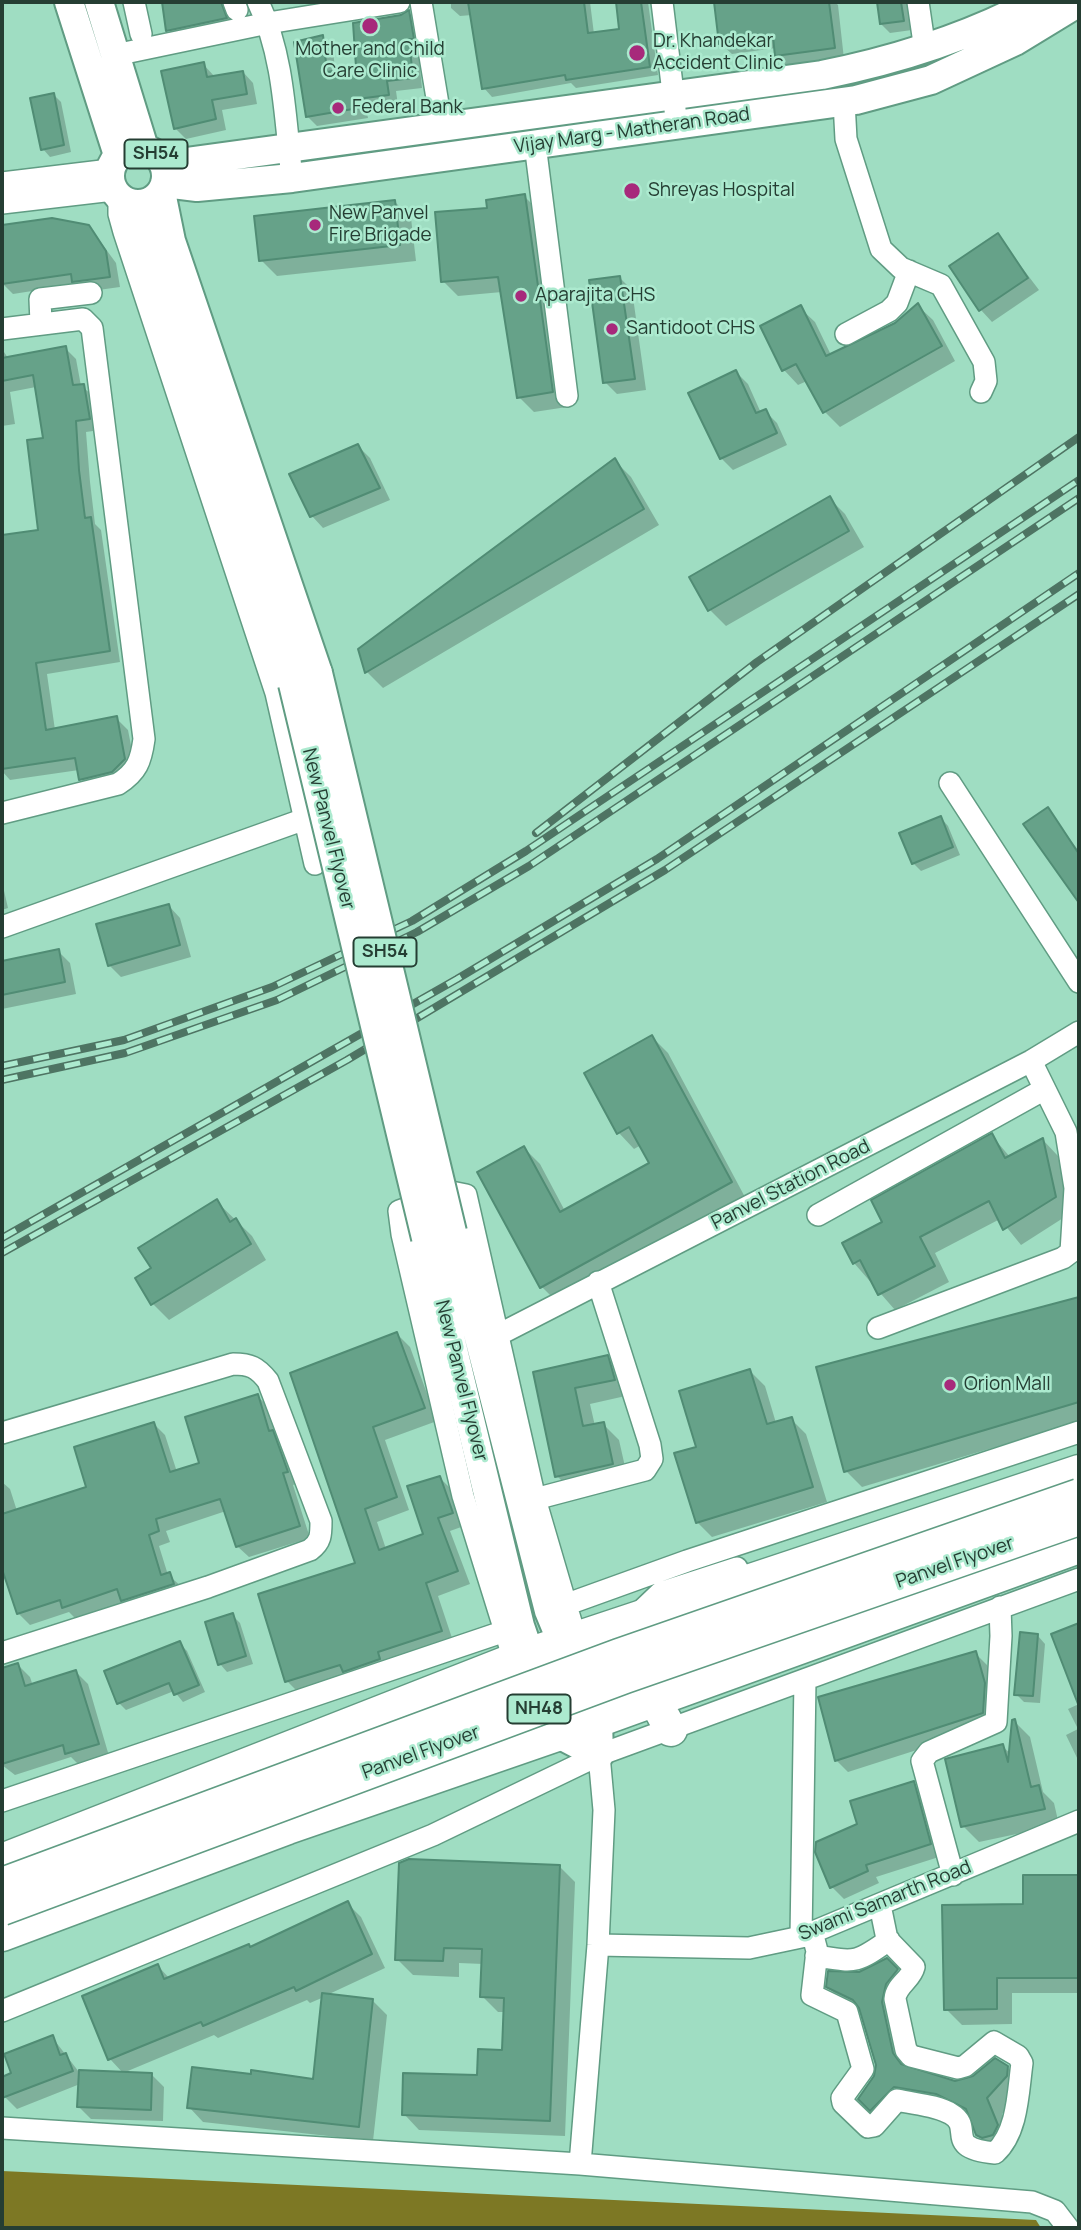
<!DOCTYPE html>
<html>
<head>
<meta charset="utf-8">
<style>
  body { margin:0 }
  #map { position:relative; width:1081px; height:2230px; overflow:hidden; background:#9fddc2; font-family:Manrope,sans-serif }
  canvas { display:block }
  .frame { position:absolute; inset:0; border:4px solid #253e33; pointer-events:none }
</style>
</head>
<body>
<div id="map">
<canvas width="1081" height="2230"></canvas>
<div class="frame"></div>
</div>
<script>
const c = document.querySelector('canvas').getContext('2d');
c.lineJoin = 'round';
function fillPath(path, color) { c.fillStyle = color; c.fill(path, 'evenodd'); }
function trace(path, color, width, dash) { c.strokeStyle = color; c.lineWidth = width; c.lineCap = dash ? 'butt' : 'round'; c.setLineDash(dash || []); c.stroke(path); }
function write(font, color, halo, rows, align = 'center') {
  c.font = font + ' Manrope,sans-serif'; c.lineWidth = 5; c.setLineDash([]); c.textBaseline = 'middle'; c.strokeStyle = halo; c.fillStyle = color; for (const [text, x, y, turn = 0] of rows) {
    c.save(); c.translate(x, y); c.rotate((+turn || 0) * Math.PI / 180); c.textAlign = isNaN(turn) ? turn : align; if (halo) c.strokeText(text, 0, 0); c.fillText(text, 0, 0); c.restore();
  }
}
const water = new Path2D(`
  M2,2171L1036,2220L1041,2228H2Z`);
const shadow = new Path2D(`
  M164,2H218L215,7L218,9L222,2H237L238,30L180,42L168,30Z
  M451,2H590L594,34L621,30L618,2H648L658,75L576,88L571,83L492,97L484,88L472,15L460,16L451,8Z
  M716,2H751V4L835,2L838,5L844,59L787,66L777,55L776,48L732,54L721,44Z
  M879,2H909L912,30L890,33L881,24Z
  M409,12L418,22L423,48L418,49L422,88L396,91L398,105L366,108L368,118L317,126L307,116L323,37L333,47L335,72L358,69Z
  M203,64L215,77L243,72L253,83L257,104L222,110L226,130L186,139L175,128Z
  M53,94L61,102L71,152L50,157L43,149Z
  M524,196L539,211L567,407L534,412L519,397L502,292L458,296L443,281L489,209Z
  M395,202L411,218L416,261L277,276L261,260Z
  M52,220L89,226L116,263L120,287L84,292L77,284L13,294L2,283V227Z
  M998,236L1039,290L992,322L981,310Z
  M620,278L632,290L646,390L617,394L605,382Z
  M918,306L933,320L955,361L840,427L825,412L807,381L798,385L784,370L762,327L800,308L815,322L831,355L896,324Z
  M65,348L76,359L81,386L95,397L100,430L86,432L90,482L95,524L101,530L120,662L47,674L55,730L116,718L128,730L136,771L92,791L81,779L79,770L10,780L2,771V537L39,532L45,439L36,387L10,392L15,424L2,426V349L8,358Z
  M736,372L748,384L761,413L765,411L777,423L787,445L733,470L721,458L690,394Z
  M358,446L370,458L390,500L323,528L312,516Z
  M615,461L631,477L659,525L383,688L367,672L360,649Z
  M829,498L845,514L864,547L726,626L710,610L691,577Z
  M1047,810L1079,851V902L1026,825Z
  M941,818L948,826L960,855L921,871L913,863Z
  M2,882L8,908L2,910Z
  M169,906L180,918L191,957L121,977L109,965Z
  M58,951L70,963L76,994L2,1009V963Z
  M652,1037L668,1053L746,1199L558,1303L542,1287L480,1173L524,1148L540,1164L565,1211L651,1164L641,1145L634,1149L619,1133Z
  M992,1136L1010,1157L1043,1140L1058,1156L1071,1213L1021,1245L1000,1219L935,1253L949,1282L895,1310L854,1263L885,1223Z
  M217,1202L252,1236L266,1260L169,1320L153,1304V1269Z
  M1079,1299V1422L862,1487L846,1471L819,1368Z
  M397,1334L410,1347L437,1421L385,1440L409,1510L377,1522L386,1549L425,1535L440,1478L453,1491L464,1526L450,1531L470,1584L438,1596L454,1644L300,1694L287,1681L357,1564L292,1374Z
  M607,1357L623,1373L630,1395L590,1404L595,1426L603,1424L619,1440L628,1480L573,1492L557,1476L535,1373Z
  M750,1371L765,1386L776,1423L791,1419L806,1434L827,1502L712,1537L697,1522L698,1448Z
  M257,1396L269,1407L278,1438L284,1444L298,1483L293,1485L310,1538L249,1557L237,1546L226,1511L166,1531L170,1542L159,1546L168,1575L181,1586L134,1612L124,1602L75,1618L69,1612L30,1625L19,1614L2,1563V1482L10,1489L17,1511L89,1488L154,1424L165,1435L177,1472L201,1464Z
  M232,1615L240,1623L253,1664L227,1672L220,1664Z
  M1038,1636L1045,1644L1040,1703L1024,1702L1016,1694Z
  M179,1643L187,1651L205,1692L183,1702L174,1691L126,1710L119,1703Z
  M975,1653L987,1665L996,1697L995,1725L848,1772L836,1760Z
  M18,1665L30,1677L33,1686L76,1672L88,1684L109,1756L79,1765L71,1757L15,1775L2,1765V1670Z
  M1079,1704V1762L1066,1735L1078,1729L1068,1709Z
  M1014,1721L1030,1737L1043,1792L1054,1803L1059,1825L979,1842L963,1826L1002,1746L1011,1754Z
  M913,1783L925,1795L942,1856L876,1877L879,1883L844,1899L832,1887L859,1825Z
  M559,1866L575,1882L565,2136L419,2130L404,2114L479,2077L504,2052L505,2012H498L482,1996L483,1964L459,1963V1977L413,1975L397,1959Z
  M1025,1877H1079V1993H1012V2024L962,2025L946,2009L1024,1905Z
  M347,1903L361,1917L385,1968L327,1995L372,2000L387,2015L373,2141L203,2122L189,2107L314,2081L324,1997L310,2003L307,2000L218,2038L214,2035L123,2073L110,2059L158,1966L170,1979L251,1948Z
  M886,1960L913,1986L902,2000L897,2014L910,2071L955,2083L1007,2067L1024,2083L1023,2093L1002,2114L1013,2142L993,2150L977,2134L971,2119L953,2109L910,2103L887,2125L860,2099L878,2071L862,2012L844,2003L828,1987ZM901,2082L888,2096L887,2095L891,2087Z
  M52,2037L79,2072L152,2075L164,2087L163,2121L91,2119L79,2107L80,2084L17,2109L5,2097L2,2079L13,2074Z`);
const building = new Path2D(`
  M162,2H221L227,18L166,31Z
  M468,2H584L588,33L619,29L616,2H641L650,67L566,80L565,75L482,89Z
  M714,2H829L835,48L775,56L773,37L719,44Z
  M877,2H901L904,21L880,24Z
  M409,10L414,39H409L413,78L387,81L389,95L357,99L359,108L306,117L294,42L323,35L327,72L356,67L353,23L401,15Z
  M204,62L207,77L243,71L247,94L212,100L216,119L174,129L161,71Z
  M54,93L64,145L41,150L30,98Z
  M525,194L553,392L517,398L498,277L441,282L435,212L487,208L486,200Z
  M395,200L400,245L259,261L254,216Z
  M52,218L89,225L106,251L110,277L72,282L71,274L2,284V225Z
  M998,233L1028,278L979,311L949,266Z
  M620,276L635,379L603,383L589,280Z
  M918,303L942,346L823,413L796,364L782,371L760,326L801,305L826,356L895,323Z
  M66,346L73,385L84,384L90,419L76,421L79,470L85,518L91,517L110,651L36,663L46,730L117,716L125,759L112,772L79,780L75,758L2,769V535L38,530L27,440L43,438L33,375L2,381V358Z
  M736,370L756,413L766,409L777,433L720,459L688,393Z
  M358,444L380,488L310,517L289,474Z
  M615,458L644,509L365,673L358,649Z
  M830,496L849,531L708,611L689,577Z
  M1048,807L1079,854V903L1023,824Z
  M941,816L953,847L912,864L899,833Z
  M169,904L180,945L108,966L96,924Z
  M59,949L65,982L2,995V961Z
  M652,1035L732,1182L540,1288L477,1172L524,1146L560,1212L649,1163L629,1127L617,1134L584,1073Z
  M992,1133L1005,1158L1043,1138L1056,1197L1003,1230L989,1201L920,1237L935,1266L878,1295L860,1260L853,1264L842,1243L882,1222L871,1200Z
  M217,1199L230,1222L236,1218L251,1244L151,1305L135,1278L151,1268L138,1248Z
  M1079,1297V1402L844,1472L816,1367Z
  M397,1332L425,1408L373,1427L397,1497L365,1509L379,1550L423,1534L407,1486L440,1476L453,1513L438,1518L458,1571L426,1583L442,1631L378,1652L380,1659L343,1672L340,1665L285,1682L258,1594L355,1563L290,1373Z
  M608,1355L615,1380L575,1388L583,1426L604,1422L613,1464L555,1477L533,1372Z
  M750,1369L767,1424L792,1417L813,1487L696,1523L674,1453L696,1447L679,1391Z
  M258,1394L269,1431L273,1430L288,1472L283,1473L300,1526L236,1547L220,1499L156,1519L159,1531L149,1535L161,1575L170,1572L174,1584L121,1601L117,1589L62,1608L60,1600L17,1614L2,1569V1514L86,1487L74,1447L154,1422L170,1472L199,1463L185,1417Z
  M233,1613L246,1656L218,1665L205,1622Z
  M1079,1623V1704H1078L1051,1634Z
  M1020,1632L1038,1634L1033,1696L1014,1695Z
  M180,1641L199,1685L174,1695L169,1683L117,1704L104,1671Z
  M976,1651L985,1683L983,1713L835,1761L818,1697Z
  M18,1663L25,1686L76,1670L99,1744L65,1754L63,1745L2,1764V1668Z
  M1015,1719L1031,1787L1039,1785L1045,1809L961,1827L945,1759L1003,1744L1008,1762L1012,1720Z
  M914,1781L931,1844L866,1865L868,1871L830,1888L815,1852L816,1842L857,1824L850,1801Z
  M409,1859L560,1865L550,2121L402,2115L403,2073L477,2075L478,2049L502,2050L504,1998L480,1997L482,1949L444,1948L443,1961L395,1960L399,1863Z
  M1023,1875H1079V1978H997V2009L944,2010L942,1905L1023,1904Z
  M348,1901L372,1954L296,1991L294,1987L203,2026L201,2022L108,2060L82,1996L158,1964L164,1979L249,1944L250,1947Z
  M887,1958L898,1969L886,1984L882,2002L893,2053L901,2064L955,2081L973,2076L995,2058L1008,2066L1007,2076L987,2098L998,2125L993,2135L982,2138L976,2135L966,2109L936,2094L894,2087L870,2111L858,2099L874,2076L876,2065L859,2008L853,2000L826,1987L828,1971L859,1972Z
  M322,1993L373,1999L359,2127L187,2108L192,2067L251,2074V2070L313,2079Z
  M53,2035L60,2055L66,2053L73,2071L2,2098V2077L11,2073L4,2054Z
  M79,2070L152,2073L151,2110L77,2107Z`);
const minor = new Path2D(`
  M134,2L141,34
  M234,2L237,10
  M258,2C284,55 285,119 292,178
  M421,2L442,128
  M662,2L677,126
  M918,2L925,50
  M115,55L268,23L399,2
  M844,102L846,139L881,249L901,268L941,285L984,362L986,381L981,392
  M535,144L567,396
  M2,183L110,170
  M119,197V214L124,232L276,693L315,864
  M2,203L113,190
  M41,323L40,299L91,293
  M2,329L83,319L92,328L144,739C141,761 137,772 118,784L2,813
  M846,334L889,311L897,303L909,271
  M950,783L1079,982
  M2,927L305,819
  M818,1215L1043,1090
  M878,1328L1063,1258L1071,1252L1075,1188L1066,1132L1031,1061
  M500,1334L1031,1061L1079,1032
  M2,1433L233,1364C250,1364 257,1367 268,1381L321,1521C321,1535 321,1542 310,1550L208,1587L2,1653
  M535,1499L645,1470L652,1459L650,1445L598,1282
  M551,1610L687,1561L1079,1432
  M638,1614L660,1593L737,1568
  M514,1660L463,1496L402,1234L399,1211L451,1192L466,1195L535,1499L576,1639
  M599,1755L604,1810L598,1945L580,2164L1032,2202L1055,2211L1068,2228
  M2,1801L517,1627
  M953,1875L922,1761L929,1752L996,1722L1001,1636L1000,1607
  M812,1932L817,1951L812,1995L847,2012L863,2069L842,2098L843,2103L868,2127L874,2126L897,2100C914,2104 937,2105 951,2114C975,2128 942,2148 995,2153C1018,2132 1018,2092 1022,2063L1018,2056L994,2042L965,2066L958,2068L911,2056L906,2050L895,1999C896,1985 911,1980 914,1967L887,1939L880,1905
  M801,1937L805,1680
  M598,1945L749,1948L801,1937L1079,1821
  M816,1956C856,1962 855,1964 889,1940
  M2,2011L433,1835L599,1755L1079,1579
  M2,2128L580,2164`);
const major = new Path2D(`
  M69,2L118,155
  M99,2L144,148
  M110 176a28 28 0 1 1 56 0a28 28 0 1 1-56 0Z
  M164,165L822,75C897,60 967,38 1035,2
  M165,183L197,187L292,178L856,100L931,80L1015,41L1079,2
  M161,192L171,241L318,673
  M136,204L293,684
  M452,1232L549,1611L571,1664
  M426,1238L520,1626L557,1733L599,1755L598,1721L589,1701`);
const highway = new Path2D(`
  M654,1699L671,1730
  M2,1860L528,1654L1079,1471
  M2,1935L288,1828L598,1721L1079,1547`);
const rail = new Path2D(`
  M536,833L757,662L1079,437
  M2,1066L124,1040L272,987L412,921L526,851L1079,480
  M2,1080L125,1053L277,1000L417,932L529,866L1079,498
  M2,1238L457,979L657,859L1079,573
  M2,1253L347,1060L665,870L1079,594`);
const majorBridge = new Path2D(`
  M318,673L452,1232
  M293,684L426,1238`);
const highwayBridge = new Path2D(`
  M2,1884L619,1655L1079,1495
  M2,1909L625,1677L1079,1519`);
const markers = [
  [370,26,9,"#a7297b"],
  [637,53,9,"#a7297b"],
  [338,108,7,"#a7297b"],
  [632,191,9,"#a7297b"],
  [315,225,7,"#a7297b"],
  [521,296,7,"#a7297b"],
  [612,329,7,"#a7297b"],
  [950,1385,7,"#a7297b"]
];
const shields = [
  [156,154,63],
  [385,952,63],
  [539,1709,63]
];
const shieldNames = [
  ["SH54",156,154],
  ["SH54",385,952],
  ["NH48",539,1709]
];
const poiNames = [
  ["Dr. Khandekar",653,42],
  ["Accident Clinic",653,64],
  ["Mother and Child",370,50,"center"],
  ["Care Clinic",370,72,"center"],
  ["Federal Bank",352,108],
  ["Shreyas Hospital",648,191],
  ["New Panvel",329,214],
  ["Fire Brigade",329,236],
  ["Aparajita CHS",535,296],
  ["Santidoot CHS",626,329],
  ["Orion Mall",964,1385]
];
const streetNames = [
  ["Vijay Marg - Matheran Road",632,131,-8],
  ["New Panvel Flyover",328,829,76],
  ["Panvel Station Road",791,1185,-27],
  ["New Panvel Flyover",461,1381,76],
  ["Panvel Flyover",955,1563,-19],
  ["Panvel Flyover",421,1753,-20],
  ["Swami Samarth Road",885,1901,-22]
];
fillPath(water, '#7d7824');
fillPath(shadow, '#0003');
fillPath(building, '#66a289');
trace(building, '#508c74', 2);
trace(minor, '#609c83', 24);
trace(major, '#609c83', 32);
trace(highway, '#609c83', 35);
trace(minor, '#fff', 21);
trace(major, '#fff', 28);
trace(highway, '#fff', 32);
trace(rail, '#4e7463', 8);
trace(rail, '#aceacf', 5, [16]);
trace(majorBridge, '#609c83', 32, []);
trace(highwayBridge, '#609c83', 35, []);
trace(majorBridge, '#fff', 28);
trace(highwayBridge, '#fff', 32);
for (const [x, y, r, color] of markers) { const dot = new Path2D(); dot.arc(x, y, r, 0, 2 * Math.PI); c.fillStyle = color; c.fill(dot); trace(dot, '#aceacf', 2.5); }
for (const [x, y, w] of shields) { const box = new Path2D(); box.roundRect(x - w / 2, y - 14.5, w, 29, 5); c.fillStyle = '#aceacf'; c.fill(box); trace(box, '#253e33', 2); }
write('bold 18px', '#253e33', null, shieldNames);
write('19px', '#253e33', '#aceacf', poiNames, 'left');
write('19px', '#253e33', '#aceacf', streetNames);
</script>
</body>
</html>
